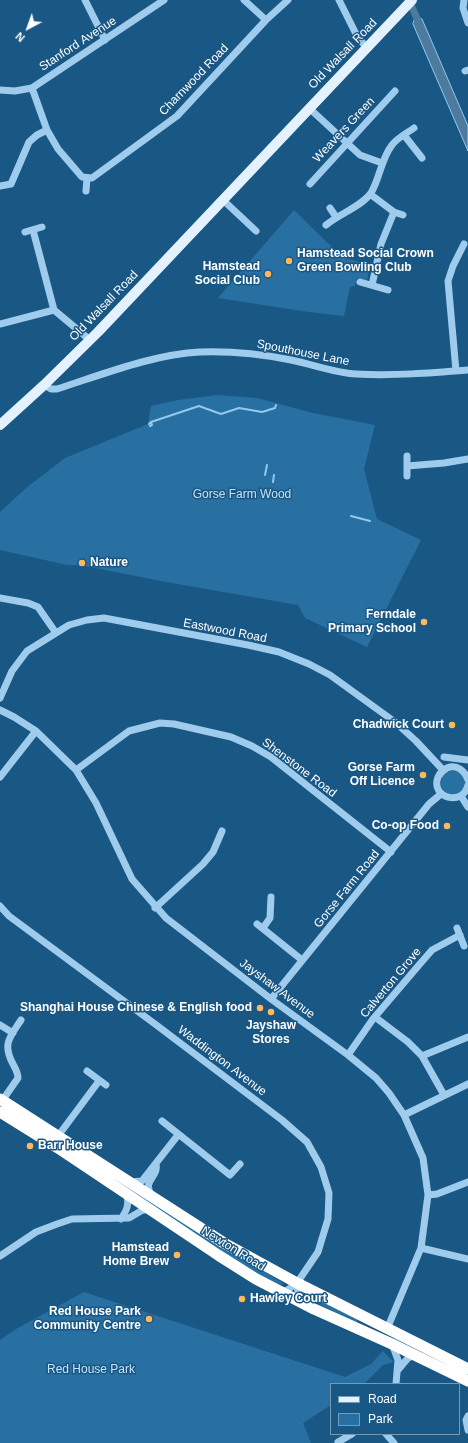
<!DOCTYPE html>
<html>
<head>
<meta charset="utf-8">
<style>
  body { margin:0 }
  #map { position:relative; width:468px; height:1443px; overflow:hidden; background:#195785; font-family:Helvetica,sans-serif }
  canvas { display:block }
  .legend { position:absolute; left:330px; top:1383px; width:130px; height:52px; box-sizing:border-box; background:#195785; border:1px solid #759ab6; margin:0; padding:5px 7px; list-style:none; font-size:12px; color:#fff }
  .legend li { display:flex; align-items:center; gap:8px; height:20px }
  .legend b { width:20px; border:1px solid #759ab6 }
  .north { position:absolute; left:8px; top:8px; width:40px; height:40px; -webkit-text-stroke:3px #195785; paint-order:stroke; rotate:221deg; font-size:11px; font-weight:700; line-height:16px; text-align:center; color:#fff }
  .north::after { content:''; display:block; margin:auto; width:14px; height:18px; background:#fff; clip-path:polygon(50% 0,100% 100%,50% 72%,0 100%) }
</style>
</head>
<body>
<div id="map">
<canvas width="468" height="1443"></canvas>
<ul class="legend">
<li><b style="height:5px;background:#e4f2ff"></b>Road</li>
<li><b style="height:11px;background:#2870a2"></b>Park</li>
</ul>
<div class="north">N</div>
</div>
<script>
const c = document.querySelector('canvas').getContext('2d');
c.lineJoin = 'round';
function fillPath(path, color) { c.fillStyle = color; c.fill(path, 'evenodd'); }
function trace(path, color, width, dash) { c.strokeStyle = color; c.lineWidth = width; c.lineCap = dash ? 'butt' : 'round'; c.setLineDash(dash || []); c.stroke(path); }
function write(font, color, halo, rows, align = 'center') {
  c.font = font + ' Helvetica,sans-serif'; c.lineWidth = 3; c.setLineDash([]); c.textBaseline = 'middle'; c.strokeStyle = halo; c.fillStyle = color; for (const [text, x, y, turn = 0] of rows) {
    c.save(); c.translate(x, y); c.rotate((+turn || 0) * Math.PI / 180); c.textAlign = isNaN(turn) ? turn : align; if (halo) c.strokeText(text, 0, 0); c.fillText(text, 0, 0); c.restore();
  }
}
const green = new Path2D(`
  M294,210L342,257L370,265L367,281L357,278L355,286L350,287L344,316L308,312L218,298Z
  M217,395L257,398L313,413L375,425L364,469L377,519L421,540L367,647L305,618L298,605L166,582L80,565H67L0,550V512L26,488L65,458L148,424L151,406L178,400Z
  M441 783a12 12 0 1 1 24 0a12 12 0 1 1-24 0Z
  M0,1105L251,1264L283,1283L281,1286L257,1275L0,1107Z
  M84,1292L345,1377L371,1364L383,1351L394,1362L383,1365L364,1384H331V1405L303,1423L311,1443H0V1340L16,1329Z
  M310,1293L358,1319L356,1324L308,1298Z`);
const water = new Path2D(`
  M416,16L422,19L468,126V151L413,24Z`);
const stream = new Path2D(`
  M149,424L151,422L199,406L221,414L239,408L262,412L275,408L276,405
  M150,426L152,425L151,422
  M265,475L267,465
  M273,482L274,475
  M351,516L370,521`);
const canal = new Path2D(`
  M409,0L419,23`);
const minor = new Path2D(`
  M85,0L105,40
  M244,0L266,20
  M339,0L357,36L366,47
  M464,0L463,8L468,23
  M465,71L468,70
  M32,88L47,130L58,149L82,177L92,178L177,116L266,20L288,0
  M0,90L15,91L32,88L164,0
  M309,108L360,155L382,163
  M404,135L422,158
  M310,184L395,91
  M0,186L11,184L29,142L37,135L47,130
  M86,191L87,178
  M370,194L394,212L403,215
  M223,200L256,231
  M330,208L336,217
  M326,225C339,214 362,206 371,193C380,178 381,159 392,145C397,138 407,133 414,128
  M33,230L54,310L90,340
  M25,232L42,227
  M360,282L388,290
  M372,285L381,244L394,212
  M0,324L54,310
  M456,371L448,281L453,266L464,244
  M44,385L51,389H57C101,375 154,354 200,352C230,351 261,354 291,360C312,364 334,373 356,374C393,376 431,373 468,370
  M407,456V476
  M407,466L444,463L468,459
  M0,598L28,603L38,607L56,633
  M0,698L12,671L27,651L69,625L87,620L104,618L248,645L279,652L309,664L330,675L395,722L416,741L443,770
  M0,710L14,717L36,731L76,770L96,803L132,879L166,918L271,999L348,1055L376,1078L389,1093L404,1115L423,1158L428,1195L421,1248L387,1329
  M444,757L468,760
  M76,770L129,731L160,723L174,724L231,737L252,746L271,757L391,852
  M0,777L36,731
  M468,780C465,771 457,764 447,768C443,770 440,773 438,777C430,798 463,807 468,785
  M461,796L468,807
  M0,906L9,916L155,1024L282,1120L307,1142L321,1167L329,1193L328,1219L318,1252L297,1283L286,1291L280,1290
  M155,908L203,864L213,852L222,831
  M257,924L302,960
  M263,928L270,918L271,897
  M457,928L464,946
  M271,999L429,804L441,794
  M375,1017L408,1042L422,1056
  M0,1025L13,1033
  M348,1055L373,1019L419,965L432,950L460,935
  M87,1071L106,1085
  M444,1095L422,1056L468,1037
  M2,1101L18,1078C18,1073 15,1068 13,1064C2,1044 10,1037 21,1020
  M404,1115L468,1084
  M162,1121L230,1175L240,1164
  M58,1136L99,1081
  M130,1182L142,1181L178,1135
  M428,1195L437,1194L468,1182
  M152,1196C141,1180 159,1178 156,1164
  M121,1219C127,1210 129,1205 127,1195
  M421,1248L468,1259
  M0,1256L36,1232L57,1224L72,1219L129,1218L141,1211L148,1209
  M297,1283L298,1293L306,1302
  M392,1344L398,1360L396,1384
  M398,1370L408,1358L415,1355
  M468,1416L466,1420L468,1430
  M386,1434L394,1443
  M338,1442L352,1434`);
const major = new Path2D(`
  M0,425L44,385L98,332L412,0`);
const highway = new Path2D(`
  M0,1099L224,1243L297,1283L468,1369
  M0,1112L58,1148L218,1255L256,1279L314,1309L392,1344L468,1381`);
const markers = [
  [289,261,4,"#ffb95a"],
  [268,274,4,"#ffb95a"],
  [82,563,4,"#ffb95a"],
  [424,622,4,"#ffb95a"],
  [452,725,4,"#ffb95a"],
  [423,775,4,"#ffb95a"],
  [447,826,4,"#ffb95a"],
  [260,1008,4,"#ffb95a"],
  [271,1012,4,"#ffb95a"],
  [30,1146,4,"#ffb95a"],
  [177,1255,4,"#ffb95a"],
  [242,1299,4,"#ffb95a"],
  [149,1319,4,"#ffb95a"]
];
const streetNames = [
  ["Stanford Avenue",78,44,-33],
  ["Old Walsall Road",343,54,-46],
  ["Charnwood Road",194,80,-46],
  ["Weavers Green",344,130,-47],
  ["Old Walsall Road",104,306,-46],
  ["Spouthouse Lane",303,353,11],
  ["Eastwood Road",225,631,11],
  ["Shenstone Road",299,768,37],
  ["Gorse Farm Road",347,889,-51],
  ["Calverton Grove",391,983,-50],
  ["Jayshaw Avenue",277,989,37],
  ["Waddington Avenue",222,1061,37],
  ["Newton Road",233,1249,32]
];
const poiNames = [
  ["Hamstead Social Crown",297,254,"left"],
  ["Green Bowling Club",297,268,"left"],
  ["Hamstead",260,267],
  ["Social Club",260,281],
  ["Nature",90,563,"left"],
  ["Ferndale",416,615],
  ["Primary School",416,629],
  ["Chadwick Court",444,725],
  ["Gorse Farm",415,768],
  ["Off Licence",415,782],
  ["Co-op Food",439,826],
  ["Shanghai House Chinese & English food",252,1008],
  ["Jayshaw",271,1026,"center"],
  ["Stores",271,1040,"center"],
  ["Barr House",38,1146,"left"],
  ["Hamstead",169,1248],
  ["Home Brew",169,1262],
  ["Hawley Court",250,1299,"left"],
  ["Red House Park",141,1312],
  ["Community Centre",141,1326]
];
const parkNames = [
  ["Gorse Farm Wood",242,495],
  ["Red House Park",91,1370]
];
fillPath(green, '#2870a2');
fillPath(water, '#4e7b9d');
trace(water, '#92c9ee', 1);
trace(stream, '#92c9ee', 2);
trace(canal, '#4e7b9d', 7);
trace(minor, '#9fccec', 7);
trace(major, '#e4f2ff', 10);
trace(highway, '#fff', 11);
for (const [x, y, r, color] of markers) { const dot = new Path2D(); dot.arc(x, y, r, 0, 2 * Math.PI); c.fillStyle = color; c.fill(dot); trace(dot, '#195785', 1.5); }
write('12px', '#fff', '#195785', streetNames);
write('bold 12px', '#fff', '#195785', poiNames, 'right');
write('12px', '#c4e3f9', '#195785', parkNames);
</script>
</body>
</html>
